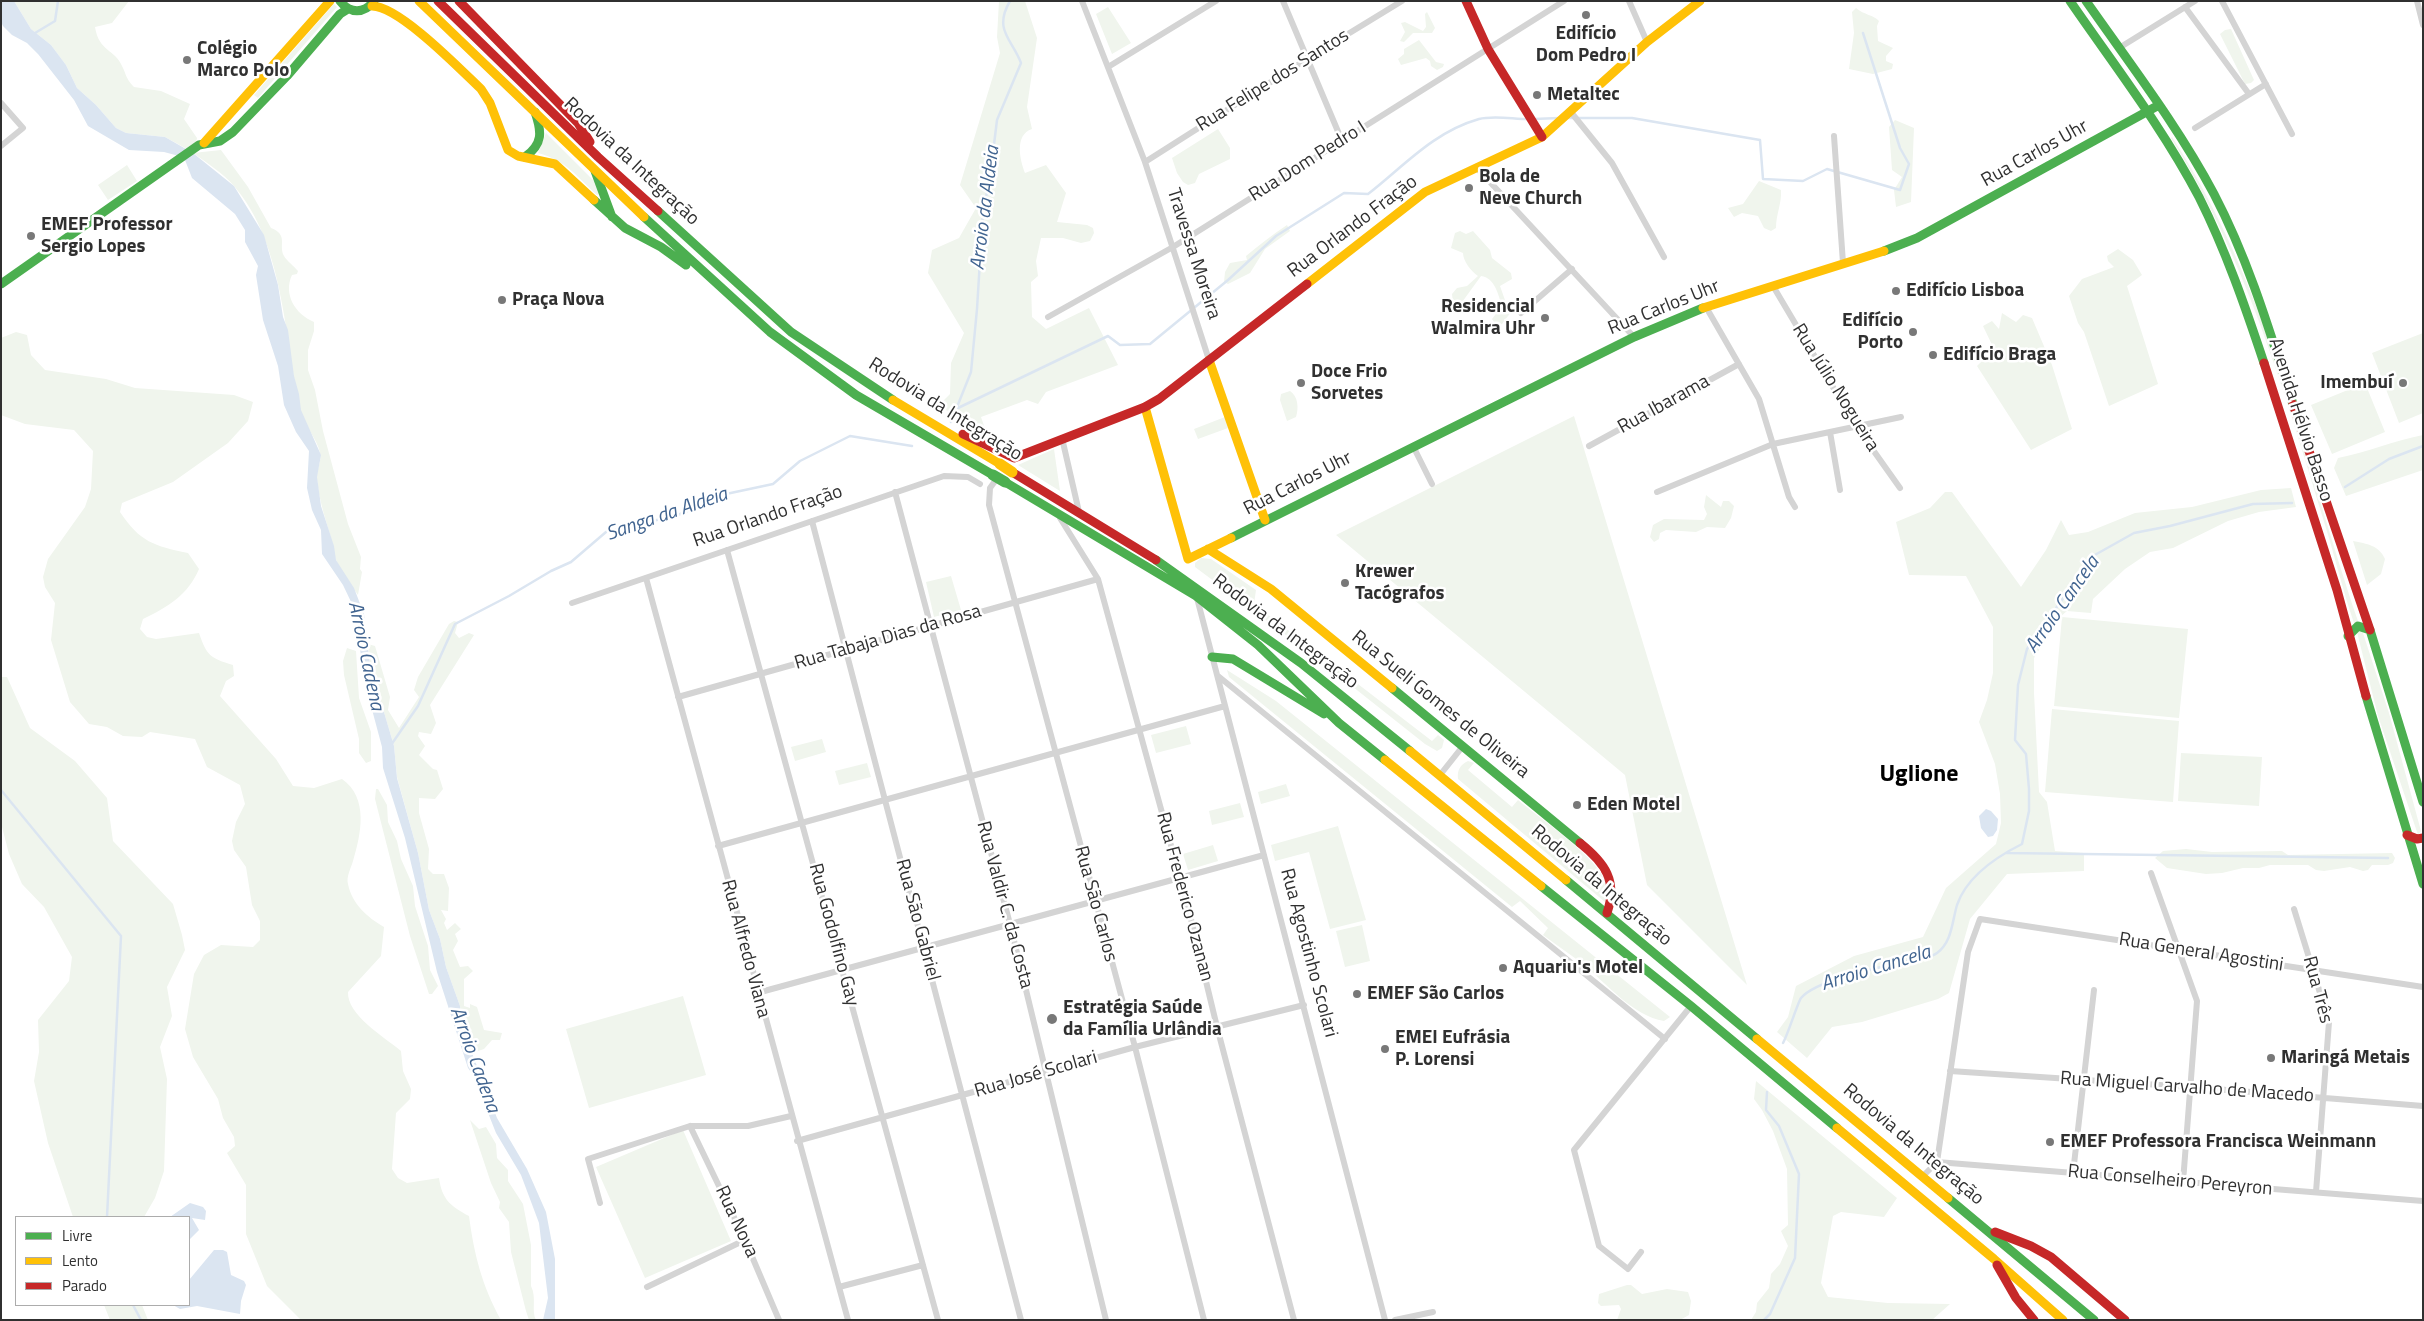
<!DOCTYPE html>
<html>
<head>
<meta charset="utf-8">
<style>
  body { margin:0 }
  #map { position:relative; width:2424px; height:1321px; overflow:hidden; background:#fff; font-family:"Titillium Web",sans-serif }
  canvas { display:block }
  .frame { position:absolute; inset:0; border:2px solid #303030; pointer-events:none }
  .legend { position:absolute; left:15px; top:1216px; width:175px; height:90px; box-sizing:border-box; background:#fff; border:1px solid #acacac; margin:0; padding:6px 9px; list-style:none; font-size:15px; color:#303030 }
  .legend li { display:flex; align-items:center; gap:10px; height:25px }
  .legend b { width:25px; border:1px solid #acacac }
</style>
</head>
<body>
<div id="map">
<canvas width="2424" height="1321"></canvas>
<div class="frame"></div>
<ul class="legend">
<li><b style="height:6px;background:#4caf50"></b>Livre</li>
<li><b style="height:6px;background:#ffc107"></b>Lento</li>
<li><b style="height:6px;background:#c62828"></b>Parado</li>
</ul>
</div>
<script>
const c = document.querySelector('canvas').getContext('2d');
c.lineJoin = 'round';
function fillPath(path, color) { c.fillStyle = color; c.fill(path, 'evenodd'); }
function trace(path, color, width, dash) { c.strokeStyle = color; c.lineWidth = width; c.lineCap = dash ? 'butt' : 'round'; c.setLineDash(dash || []); c.stroke(path); }
function write(font, color, halo, rows, align = 'center') {
  c.font = font + ' "Titillium Web",sans-serif'; c.lineWidth = 5; c.setLineDash([]); c.textBaseline = 'middle'; c.strokeStyle = halo; c.fillStyle = color; for (const [text, x, y, turn = 0] of rows) {
    c.save(); c.translate(x, y); c.rotate((+turn || 0) * Math.PI / 180); c.textAlign = isNaN(turn) ? turn : align; if (halo) c.strokeText(text, 0, 0); c.fillText(text, 0, 0); c.restore();
  }
}
const green = new Path2D(`
  M14,1H129L112,23L95,27C99,52 115,49 122,66C127,76 125,77 134,87L161,91L190,104L184,119L197,138L196,143L187,149L165,137L126,133L116,128L96,105L77,88L66,65L51,45L31,29Z
  M999,1H1025L1037,38L1027,107L1032,129C1014,135 1020,160 1025,173L1046,165L1066,193L1057,222L1087,225L1093,228L1094,233L1090,241L1081,243L1063,238H1041L1036,261L1038,276L1031,282L1032,317L1046,329L1089,308L1118,365L1046,392L1038,404L1027,400L981,417L989,440L975,436L971,419L937,407L950,394L951,363L964,333L928,273L932,250L959,238L976,208L960,185L1000,53L997,37Z
  M334,4L337,7L258,98L254,95Z
  M1108,7L1131,43L1112,54L1096,14Z
  M1856,8C1864,15 1874,15 1879,21L1877,26L1878,41L1893,48L1886,56V61L1893,64L1892,69L1873,74L1849,69L1854,33L1852,12Z
  M1427,12L1435,28L1432,33H1413L1404,42L1400,41L1405,32L1401,23L1405,22L1423,31L1426,27L1425,14Z
  M2231,29L2254,80L2251,83L2245,84L2220,34L2225,30Z
  M1419,40L1436,62L1444,64L1443,67L1437,70L1431,66L1430,61L1426,58L1401,65L1398,59L1404,54V49Z
  M1895,120L1914,128L1911,202L1896,207L1894,190L1902,177L1892,170L1889,127Z
  M1218,129L1230,148V159L1199,174L1195,183L1188,185L1183,182L1177,173L1172,158Z
  M546,133L596,183L600,194L597,195C576,176 567,161 538,153Z
  M2172,137C2267,283 2303,458 2358,621L2354,623C2343,591 2335,557 2325,525C2285,393 2245,256 2171,138Z
  M221,150L248,187L271,228C289,235 278,245 284,256C287,261 294,266 298,271L297,274L292,275C283,294 295,314 314,322V331L308,350V370L315,390L323,431L348,524L361,557L360,569L362,572L358,595C351,585 340,570 336,560C333,555 335,549 333,545C327,523 319,502 317,479C316,470 322,461 320,453C317,438 305,427 301,412C284,340 285,245 234,186C223,173 207,163 193,153Z
  M127,165L137,181L108,200L98,185Z
  M1759,181L1781,190C1782,203 1776,214 1776,228L1771,231L1764,228L1758,216L1742,213L1734,217L1728,208L1743,204Z
  M1287,225L1290,231L1265,249L1250,273L1228,284L1224,282L1225,272L1230,263L1247,260L1246,256C1259,245 1272,235 1287,225Z
  M1460,231L1466,234L1473,231L1490,250L1492,258L1511,273L1512,279L1500,286L1506,303L1514,308L1502,324L1497,326L1492,319L1502,306C1498,294 1495,278 1481,276L1460,305L1453,303L1452,294L1457,288L1467,286L1478,276C1471,271 1463,261 1463,253L1451,248L1455,233Z
  M2118,249L2133,260L2142,275L2127,286L2158,384L2109,406L2084,332L2078,323L2069,296L2082,279L2114,267L2108,261L2107,256Z
  M2002,313L2016,322L2023,315L2032,318L2052,365L2072,429L2031,450L1977,366L1994,349L1983,326L1992,321L1999,329Z
  M16,332L27,335L31,355L45,370L106,379L135,388L234,395L253,402L248,421L228,443L173,482L122,503L120,512C140,542 154,546 188,553L199,569C188,595 168,607 143,619L140,629L147,637L156,639L199,633C207,656 210,658 233,665L234,676L226,681L220,696L276,759L293,786L314,788L342,779C369,798 361,834 353,861C351,868 346,877 348,884C352,904 367,917 384,927L381,956L348,992C347,1015 383,1036 401,1051L403,1071L411,1089L410,1099L396,1113L392,1169L398,1178L407,1183L439,1178C442,1199 450,1206 469,1216C474,1254 482,1286 501,1320H301L267,1286L246,1234V1185L227,1153L235,1146L234,1137L223,1118L218,1099L193,1057L185,1029L194,974L204,955L221,945L253,947L260,940V921L252,905L246,867L234,850L232,841L236,822L245,804L240,785L207,767L195,739L150,732L142,737L123,736L107,727L89,724L70,702L51,640L55,603L45,587L43,577L48,559L85,507L91,489L93,451L74,430L25,424L1,415V338Z
  M2423,333V413L2399,423L2372,353Z
  M2365,383L2385,432L2332,454L2311,405Z
  M1290,391C1298,396 1299,408 1296,417L1287,421L1280,400L1281,394Z
  M1574,416L1747,985L1647,885L1625,775L1336,535Z
  M1225,417L1228,428L1198,439L1194,429Z
  M2423,435V470L2346,496L2334,468L2338,458C2368,452 2393,441 2423,435Z
  M1054,449L1060,491L1018,465Z
  M2291,488L2296,507L2259,512L2228,521L2173,548L2150,552L2125,569L2093,599L2091,613L2067,611L2060,617L2034,658V693L2039,792L2047,802L2055,851L2084,853V871L2007,874L1970,919L1949,993L1938,999L1862,1022L1832,1027L1807,1058L1777,1032L1788,1017L1796,986L1854,956L1923,937L1946,888L1996,844L2001,823L2000,794L1995,764L1979,722L1987,700L1993,673V627L1966,576L1909,575L1896,522L1930,508L1945,492H1952L2021,587L2046,550L2061,520L2069,535L2088,532L2135,513L2192,507L2261,490Z
  M1706,495L1721,507L1723,501H1729L1734,506L1731,518L1725,528L1707,527L1696,532L1666,530L1660,533L1659,539L1654,542L1650,537L1653,525L1664,519L1704,520L1707,514L1704,507Z
  M2353,541C2367,544 2379,545 2385,559L2381,574L2367,585Z
  M1201,558L1211,559L1256,590L1254,604L1432,741L1438,735L1444,740L1442,748L1437,751L1425,744L1314,656L1195,567V563Z
  M951,576L961,610L934,617L926,582Z
  M2062,617L2188,629L2179,718L2054,706Z
  M454,621L458,622L455,633L459,638L469,633L474,635L430,705L436,723L431,734L419,732L418,736L425,746L419,755L433,769L437,770L443,789L435,799L419,798V813L429,849L428,869L433,874H444L449,888L448,911L441,910L446,919L444,923L447,930L455,923L461,929L455,934L458,941L453,950L460,967L468,966L473,971L464,979V1006L470,1008V1004L477,1007L484,1030L502,1033L500,1040H492L484,1049L472,1053L462,1027L460,1006L446,967L440,939L429,910L418,853L397,777L394,746L370,665L368,644L375,646L390,697L388,710L399,728L419,697L414,690L418,677L449,624Z
  M2362,630L2389,713L2421,831L2418,835L2378,716L2357,632Z
  M347,648L356,651L359,698L371,732V761L366,763L359,753V739L344,675L343,661Z
  M1227,670L1276,701L1670,1017L1664,1021C1633,1016 1607,984 1583,964C1570,954 1556,945 1543,935L1548,928L1520,901L1512,907L1229,677Z
  M1,677H7L30,728L75,761L107,798L113,841L173,904L182,935L185,950L167,987L172,1016L160,1047L167,1079L164,1171L155,1198L144,1217H73L48,1143L34,1081L39,1052L38,1020L69,981L72,957L44,907L22,884L9,854L1,823Z
  M2052,709L2179,721L2173,802L2045,792Z
  M1186,726L1191,744L1156,753L1151,735Z
  M822,739L826,752L795,761L791,747Z
  M2181,753L2262,757L2259,806L2178,801Z
  M1468,761L1474,763L1468,770L1512,807L1518,800C1539,817 1591,854 1602,875C1606,884 1606,893 1605,902L1458,779C1457,770 1460,765 1468,761Z
  M867,763L871,777L839,785L835,771Z
  M1286,784L1290,796L1261,804L1258,792Z
  M376,789H378L387,805L388,822L397,841L401,859L413,886L415,906L428,946L430,970L438,986L432,994H429L410,936L375,799Z
  M1240,803L1244,817L1212,825L1209,811Z
  M1338,826L1366,920L1330,929L1309,852L1275,861L1271,845Z
  M1213,845L1218,861L1188,870L1183,854Z
  M2186,849L2212,852L2282,851L2288,855L2392,853L2395,858L2393,863L2388,865H2372L2368,870L2363,871L2350,867L2324,871L2316,870L2308,865H2270L2259,868H2243L2222,873L2206,874L2167,868L2155,858L2163,851Z
  M1362,925L1370,961L1345,967L1336,931Z
  M683,996L706,1075L589,1108L566,1029Z
  M1756,1081L1897,1198L1884,1217L1841,1212L1833,1216L1821,1283L1828,1297L1888,1303L1950,1304L1932,1320H1751L1756,1312L1757,1303L1769,1288L1771,1274L1780,1264L1788,1246L1781,1231L1788,1225L1787,1169L1773,1131L1762,1110L1754,1099Z
  M470,1120L479,1129L486,1127L496,1144L497,1158L508,1170V1181L523,1204L531,1245V1286C537,1298 531,1311 536,1320H529L526,1311L511,1252L509,1222L499,1208L500,1202L491,1183Z
  M683,1130L731,1241L645,1278L596,1167Z
  M1627,1285H1631L1642,1294L1667,1289L1688,1292L1691,1301L1689,1315L1680,1320H1617L1621,1309L1619,1305L1601,1306L1598,1303L1599,1294Z
  M104,1305H142L148,1320H110Z`);
const water = new Path2D(`
  M1,1H14L31,29L51,45L66,65L77,88L96,105L116,128L126,133L165,137L193,153L234,186L264,235L278,285L283,317L288,330L294,376L299,394L301,410L321,455L317,477L321,506L334,546L336,560L354,588L364,614L370,665L394,746L397,778L418,853L429,910L440,939L446,967L460,1006L462,1027L497,1118L527,1169L546,1212L555,1259V1320H543L548,1298L539,1223L521,1175L496,1133L473,1075L468,1068L437,972L405,838L383,768L382,747L366,687L353,606L343,585L322,554L321,530L312,510L307,488L309,451L296,432L284,405L278,366L263,320L256,275L258,266L245,242V230L235,214L192,178L185,160L179,156L164,152L129,150L88,126L74,100L38,54L27,43L12,35L3,26L1,22Z
  M1986,809L1991,811L1998,819L1997,830L1993,836L1988,837L1981,828L1979,816Z
  M190,1203L203,1207L206,1211L205,1220L192,1218L199,1230L189,1240V1217H170Z
  M214,1250H223L227,1252L231,1275L244,1281L246,1285L241,1301L240,1314L197,1306L180,1309L173,1305H189V1280Z`);
const stream = new Path2D(`
  M35,33L55,21L58,1
  M1567,118H1632L1760,140L1763,179L1803,181L1827,169L1900,190L1909,164L1900,148L1863,33
  M1534,119L1559,118
  M958,408L1108,336L1120,345L1150,344L1228,280L1276,236L1344,193L1368,194C1403,167 1433,132 1479,119C1493,115 1513,119 1529,119
  M951,422L971,372L977,309L983,212L990,177L997,120L1021,63C1012,39 993,30 1010,1
  M2345,487L2389,459L2423,446
  M391,745L418,706L455,624L509,596L551,571L571,562L606,532L678,515L726,494L773,484L800,461L850,436L912,446
  M1,790L121,936L107,1217
  M2007,853L2388,858
  M1783,1043C1788,1034 1798,1002 1801,998C1817,979 1886,966 1912,960C1919,958 1931,958 1937,953C1952,942 1952,922 1957,905C1967,876 1996,857 2022,844L2029,811V789L2026,754L2015,740L2018,685L2027,649L2093,556L2134,533L2170,526L2253,504L2292,503
  M133,1305L141,1320
  M1764,1320L1770,1314L1795,1258L1799,1174L1779,1126L1766,1110L1767,1092`);
const street = new Path2D(`
  M1082,1L1145,162L1209,360
  M1283,1L1342,141
  M1629,1L1647,42
  M2222,1L2292,134
  M2417,1L2423,25
  M2185,7L2249,94
  M2119,48L2195,1
  M1108,67L1216,1
  M1,103L23,128L1,146
  M1570,111L1612,163L1664,257
  M2195,128L2266,84
  M1834,136L1843,263
  M1145,162L1307,59L1402,1
  M1476,167L1634,337
  M1773,286L1856,426L1900,488
  M1706,307L1759,399L1789,497L1795,507
  M1521,313L1572,269
  M1048,317L1173,247L1564,1
  M1830,432L1840,490
  M1062,438L1079,512
  M1413,446L1432,484
  M1589,446L1739,364
  M998,477L990,488L989,505L1135,1047L1204,1320
  M895,492L1010,924L1106,1320
  M1657,492L1773,444L1901,417
  M1060,518L1098,579L1190,915L1217,1027L1294,1320
  M812,521L1021,1320
  M727,550L938,1320
  M646,578L848,1320
  M1197,598L1385,1320
  M572,603L944,476L968,477L980,484
  M1218,676L1665,1039
  M678,697L1098,579
  M1440,775L1463,746
  M718,846L1225,706
  M2151,873L2197,1001L2183,1182
  M2294,909L2329,1022L2316,1192
  M757,993L1264,855
  M1950,1071L2190,1087L2423,1106
  M690,1126L745,1240L779,1320
  M797,1141L1135,1047L1304,1005
  M1937,1162L1968,952L1980,919L2423,987
  M1937,1162L2423,1201
  M2073,1173L2094,990
  M1923,1176L1937,1162
  M600,1203L588,1159L690,1126H748L791,1116
  M1641,1252L1628,1269L1599,1246L1574,1150L1691,1006
  M647,1287L745,1240
  M839,1287L923,1265
  M1395,1320L1433,1312`);
const fast = new Path2D(`
  M340,1C350,14 364,14 374,1
  M2070,1C2114,65 2163,128 2199,197C2226,251 2245,306 2264,363
  M2086,1C2130,64 2178,126 2214,194C2249,261 2270,332 2293,404
  M525,157C543,144 542,132 535,112
  M595,171L612,217
  M594,200L625,228L661,247L686,265
  M658,211L791,332L893,400
  M644,217L770,332L856,395L993,475
  M1884,251L1917,238L2159,105
  M1,284L199,145L220,141L233,132L287,76L340,14L348,9
  M1005,482L1196,596L1258,645L1339,723L1385,760
  M1231,538L1634,337L1703,308
  M1156,560L1301,663L1410,751
  M2370,630L2423,802
  M2348,636L2358,626L2370,630
  M1212,657L1233,659L1324,714
  M1392,688L1580,843
  M2366,696L2423,884
  M1566,880L1757,1039
  M1541,886L1691,1006L1837,1128
  M1948,1198L2094,1320`);
const slow = new Path2D(`
  M419,1L644,217
  M372,6C399,6 460,69 481,89L490,103L508,150L518,156L555,164L594,200
  M204,143L330,1
  M1307,284L1425,192L1542,137L1647,42L1700,1
  M1703,308L1884,251
  M1209,360L1265,520
  M893,400L1000,464
  M1145,407L1188,559L1231,538
  M1208,549L1271,589L1392,688
  M1410,751L1566,880
  M1385,760L1541,886
  M1757,1039L1948,1198
  M1837,1128L1994,1259L2063,1320`);
const jam = new Path2D(`
  M438,1L598,157L658,211
  M459,1L578,123L590,142
  M1466,1L1488,49L1542,137
  M2264,363L2337,590L2366,696
  M2293,404L2370,630
  M963,434L1014,458
  M1014,458L1145,407L1159,399L1307,284
  M1012,472L1156,560
  M2407,835L2417,839L2423,838
  M1580,843C1605,863 1618,881 1607,913
  M1995,1232L2031,1246L2051,1257L2125,1320
  M1997,1265L2016,1298L2034,1320`);
const fastBridge = new Path2D(`
  M993,475L1005,482`);
const slowBridge = new Path2D(`
  M1000,464L1012,472`);
const markers = [
  [1586,15,5,"#787878"],
  [187,60,5,"#787878"],
  [1537,95,5,"#787878"],
  [1469,188,5,"#787878"],
  [31,236,5,"#787878"],
  [1896,291,5,"#787878"],
  [502,300,5,"#787878"],
  [1545,318,5,"#787878"],
  [1913,332,5,"#787878"],
  [1933,355,5,"#787878"],
  [1301,383,5,"#787878"],
  [2403,383,5,"#787878"],
  [1345,583,5,"#787878"],
  [1577,805,5,"#787878"],
  [1503,968,5,"#787878"],
  [1357,994,5,"#787878"],
  [1052,1019,6,"#787878"],
  [1385,1049,5,"#787878"],
  [2271,1058,5,"#787878"],
  [2050,1142,5,"#787878"]
];
const poiNames = [
  ["Edifício",1586,34,"center"],
  ["Dom Pedro I",1586,56,"center"],
  ["Colégio",197,49],
  ["Marco Polo",197,71],
  ["Metaltec",1547,95],
  ["Bola de",1479,177],
  ["Neve Church",1479,199],
  ["EMEF Professor",41,225],
  ["Sergio Lopes",41,247],
  ["Edifício Lisboa",1906,291],
  ["Praça Nova",512,300],
  ["Residencial",1535,307,"right"],
  ["Walmira Uhr",1535,329,"right"],
  ["Edifício",1903,321,"right"],
  ["Porto",1903,343,"right"],
  ["Edifício Braga",1943,355],
  ["Doce Frio",1311,372],
  ["Sorvetes",1311,394],
  ["Imembuí",2393,383,"right"],
  ["Krewer",1355,572],
  ["Tacógrafos",1355,594],
  ["Eden Motel",1587,805],
  ["Aquariu's Motel",1513,968],
  ["EMEF São Carlos",1367,994],
  ["Estratégia Saúde",1063,1008],
  ["da Família Urlândia",1063,1030],
  ["EMEI Eufrásia",1395,1038],
  ["P. Lorensi",1395,1060],
  ["Maringá Metais",2281,1058],
  ["EMEF Professora Francisca Weinmann",2060,1142]
];
const streetNames = [
  ["Rua Felipe dos Santos",1273,81,-32],
  ["Rua Carlos Uhr",2035,154,-29],
  ["Rodovia da Integração",631,162,43],
  ["Rua Dom Pedro I",1308,162,-32],
  ["Rua Orlando Fração",1353,227,-37],
  ["Travessa Moreira",1193,254,72],
  ["Rua Carlos Uhr",1664,308,-22],
  ["Rua Júlio Nogueira",1835,388,58],
  ["Rua Ibarama",1664,405,-29],
  ["Rodovia da Integração",945,410,32],
  ["Avenida Hélvio Basso",2300,420,72],
  ["Rua Carlos Uhr",1298,484,-27],
  ["Rua Orlando Fração",768,517,-19],
  ["Rodovia da Integração",1285,632,37],
  ["Rua Tabaja Dias da Rosa",888,638,-16],
  ["Rua Sueli Gomes de Oliveira",1440,705,39],
  ["Rodovia da Integração",1601,886,40],
  ["Rua Frederico Ozanan",1184,897,75],
  ["Rua São Carlos",1095,904,75],
  ["Rua Valdir C. da Costa",1004,905,75],
  ["Rua São Gabriel",917,920,75],
  ["Rua Godolfino Gay",833,935,75],
  ["Rua Alfredo Viana",745,949,75],
  ["Rua Agostinho Scolari",1308,953,75],
  ["Rua General Agostini",2201,953,9],
  ["Rua Três",2317,990,75],
  ["Rua José Scolari",1036,1075,-16],
  ["Rua Miguel Carvalho de Macedo",2187,1088,4],
  ["Rodovia da Integração",1913,1145,40],
  ["Rua Conselheiro Pereyron",2170,1181,5],
  ["Rua Nova",736,1222,65]
];
const waterNames = [
  ["Arroio da Aldeia",986,208,-83],
  ["Sanga da Aldeia",667,515,-19],
  ["Arroio Cancela",2063,605,-55],
  ["Arroio Cadena",365,656,78],
  ["Arroio Cancela",1876,969,-17],
  ["Arroio Cadena",474,1060,70]
];
const districtNames = [
  ["Uglione",1919,775]
];
fillPath(green, '#f0f5ed');
fillPath(water, '#dbe5f1');
trace(stream, '#dbe5f1', 2.5);
trace(street, '#d4d4d4', 6);
trace(fast, '#4caf50', 9);
trace(slow, '#ffc107', 9);
trace(jam, '#c62828', 9);
trace(fastBridge, '#4caf50', 11);
trace(slowBridge, '#ffc107', 11);
for (const [x, y, r, color] of markers) { const dot = new Path2D(); dot.arc(x, y, r, 0, 2 * Math.PI); c.fillStyle = color; c.fill(dot); trace(dot, '#fff', 2); }
write('bold 19px', '#303030', '#fff', poiNames, 'left');
write('19px', '#303030', '#fff', streetNames);
write('italic 20px', '#416490', '#fff', waterNames);
write('bold 24px', '#000', '#fff', districtNames);
</script>
</body>
</html>
